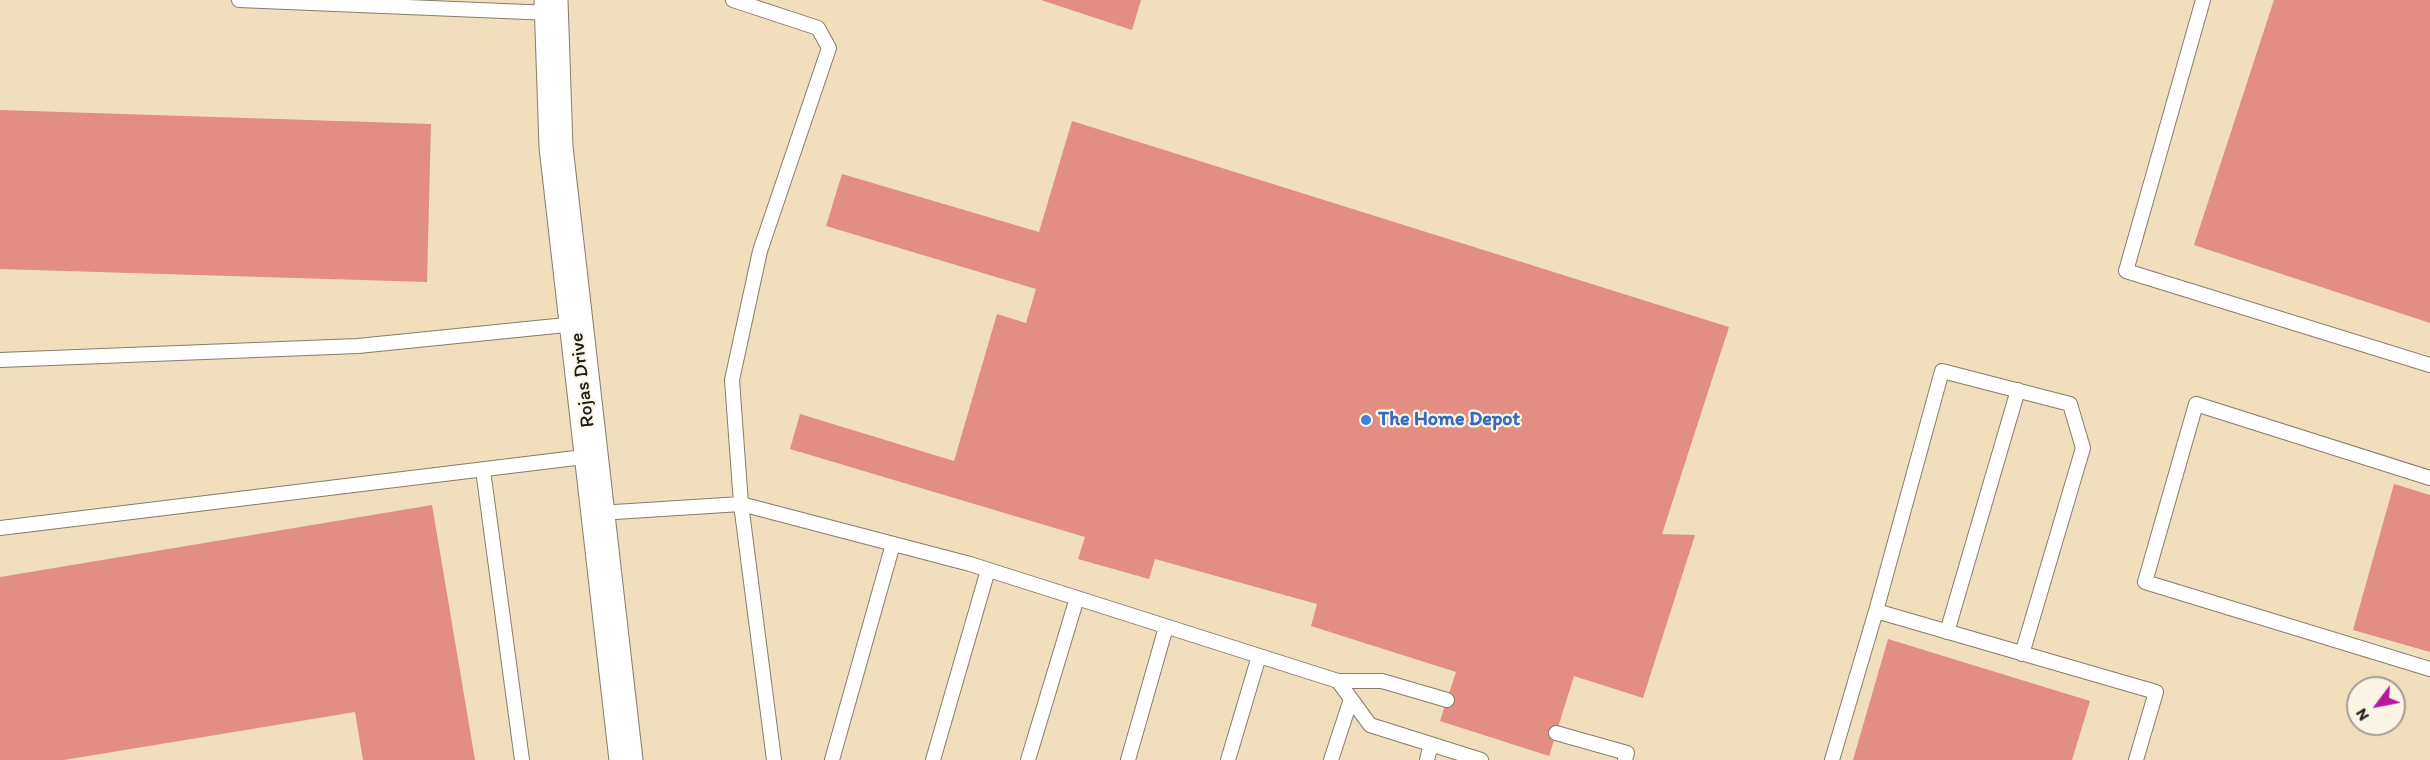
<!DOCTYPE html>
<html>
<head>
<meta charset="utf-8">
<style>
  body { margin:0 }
  #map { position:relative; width:2430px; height:760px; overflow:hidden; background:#f0debd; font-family:Itim,sans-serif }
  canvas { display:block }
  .north { position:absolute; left:2346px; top:676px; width:60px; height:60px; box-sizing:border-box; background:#fcf5e5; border:2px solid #a29e95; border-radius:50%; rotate:238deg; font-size:16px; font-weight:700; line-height:24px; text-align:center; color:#1c1c1c }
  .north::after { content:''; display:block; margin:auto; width:21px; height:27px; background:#b5179e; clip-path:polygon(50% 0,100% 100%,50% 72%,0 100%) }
</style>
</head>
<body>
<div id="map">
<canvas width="2430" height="760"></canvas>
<div class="north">N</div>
</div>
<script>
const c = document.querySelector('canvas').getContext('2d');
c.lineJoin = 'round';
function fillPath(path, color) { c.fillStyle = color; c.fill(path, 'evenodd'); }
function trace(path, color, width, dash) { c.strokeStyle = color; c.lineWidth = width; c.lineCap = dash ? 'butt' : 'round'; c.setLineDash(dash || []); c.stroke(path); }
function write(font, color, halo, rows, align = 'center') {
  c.font = font + ' Itim,sans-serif'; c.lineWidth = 4.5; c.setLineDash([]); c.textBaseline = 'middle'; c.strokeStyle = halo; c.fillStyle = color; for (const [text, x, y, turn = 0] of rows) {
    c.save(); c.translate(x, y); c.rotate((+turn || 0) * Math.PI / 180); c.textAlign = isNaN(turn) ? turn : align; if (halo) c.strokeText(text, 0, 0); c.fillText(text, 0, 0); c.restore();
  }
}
const building = new Path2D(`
  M1041,0H1141L1132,30Z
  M2274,0H2430V323L2194,245Z
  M0,110L431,124L427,282L0,269Z
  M1072,121L1729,327L1662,534L1695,535L1643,698L1574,676L1549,756L1440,721L1456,672L1311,626L1317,604L1155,559L1149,579L1078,559L1085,537L790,449L800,414L954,461L997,314L1026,323L1036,289L826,226L842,174L1039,232Z
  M2394,484L2430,495V652L2353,630Z
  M432,505L475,760H363L355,712L64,760H0V577Z
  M1888,639L2090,701L2072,760H1853Z`);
const service = new Path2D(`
  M239,0L551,13
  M733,0L818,28L829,48L760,251L732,380L741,504L970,564L1338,681H1382L1447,700
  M2203,0L2126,271L2430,365
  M0,360L358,346L576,324
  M483,470L522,760
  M2430,478L2196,404L2145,582L2430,669
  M599,513L741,504L774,760
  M0,528L592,456
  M1876,611L1942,371L2070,404L2083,448L2022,654
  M1947,632L2018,390
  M1338,681L1370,725L1481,760
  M1556,733L1627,753L1625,760
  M832,760L893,544
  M933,760L988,570
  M1028,760L1077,598
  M1128,760L1166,627
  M1228,760L1259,656
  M1331,760L1351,699
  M1427,760L1431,744
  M1832,760L1876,611L2156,692L2136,760`);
const secondary = new Path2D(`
  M551,0L556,147L626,760`);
const markers = [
  [1366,420,6,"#3f7fe0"]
];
const streetNames = [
  ["Rojas Drive",583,380,-97]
];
const shopNames = [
  ["The Home Depot",1378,420]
];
fillPath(building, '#e28e82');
trace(service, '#867d6c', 16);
trace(secondary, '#867d6c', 35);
trace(service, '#fff', 14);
trace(secondary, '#fff', 33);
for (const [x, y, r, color] of markers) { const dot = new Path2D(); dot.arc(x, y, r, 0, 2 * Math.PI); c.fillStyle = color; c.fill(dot); trace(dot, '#fcf5e5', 2); }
write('20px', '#1c1c1c', '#fcf5e5', streetNames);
write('bold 20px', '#366cbe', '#fcf5e5', shopNames, 'left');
</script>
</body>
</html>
